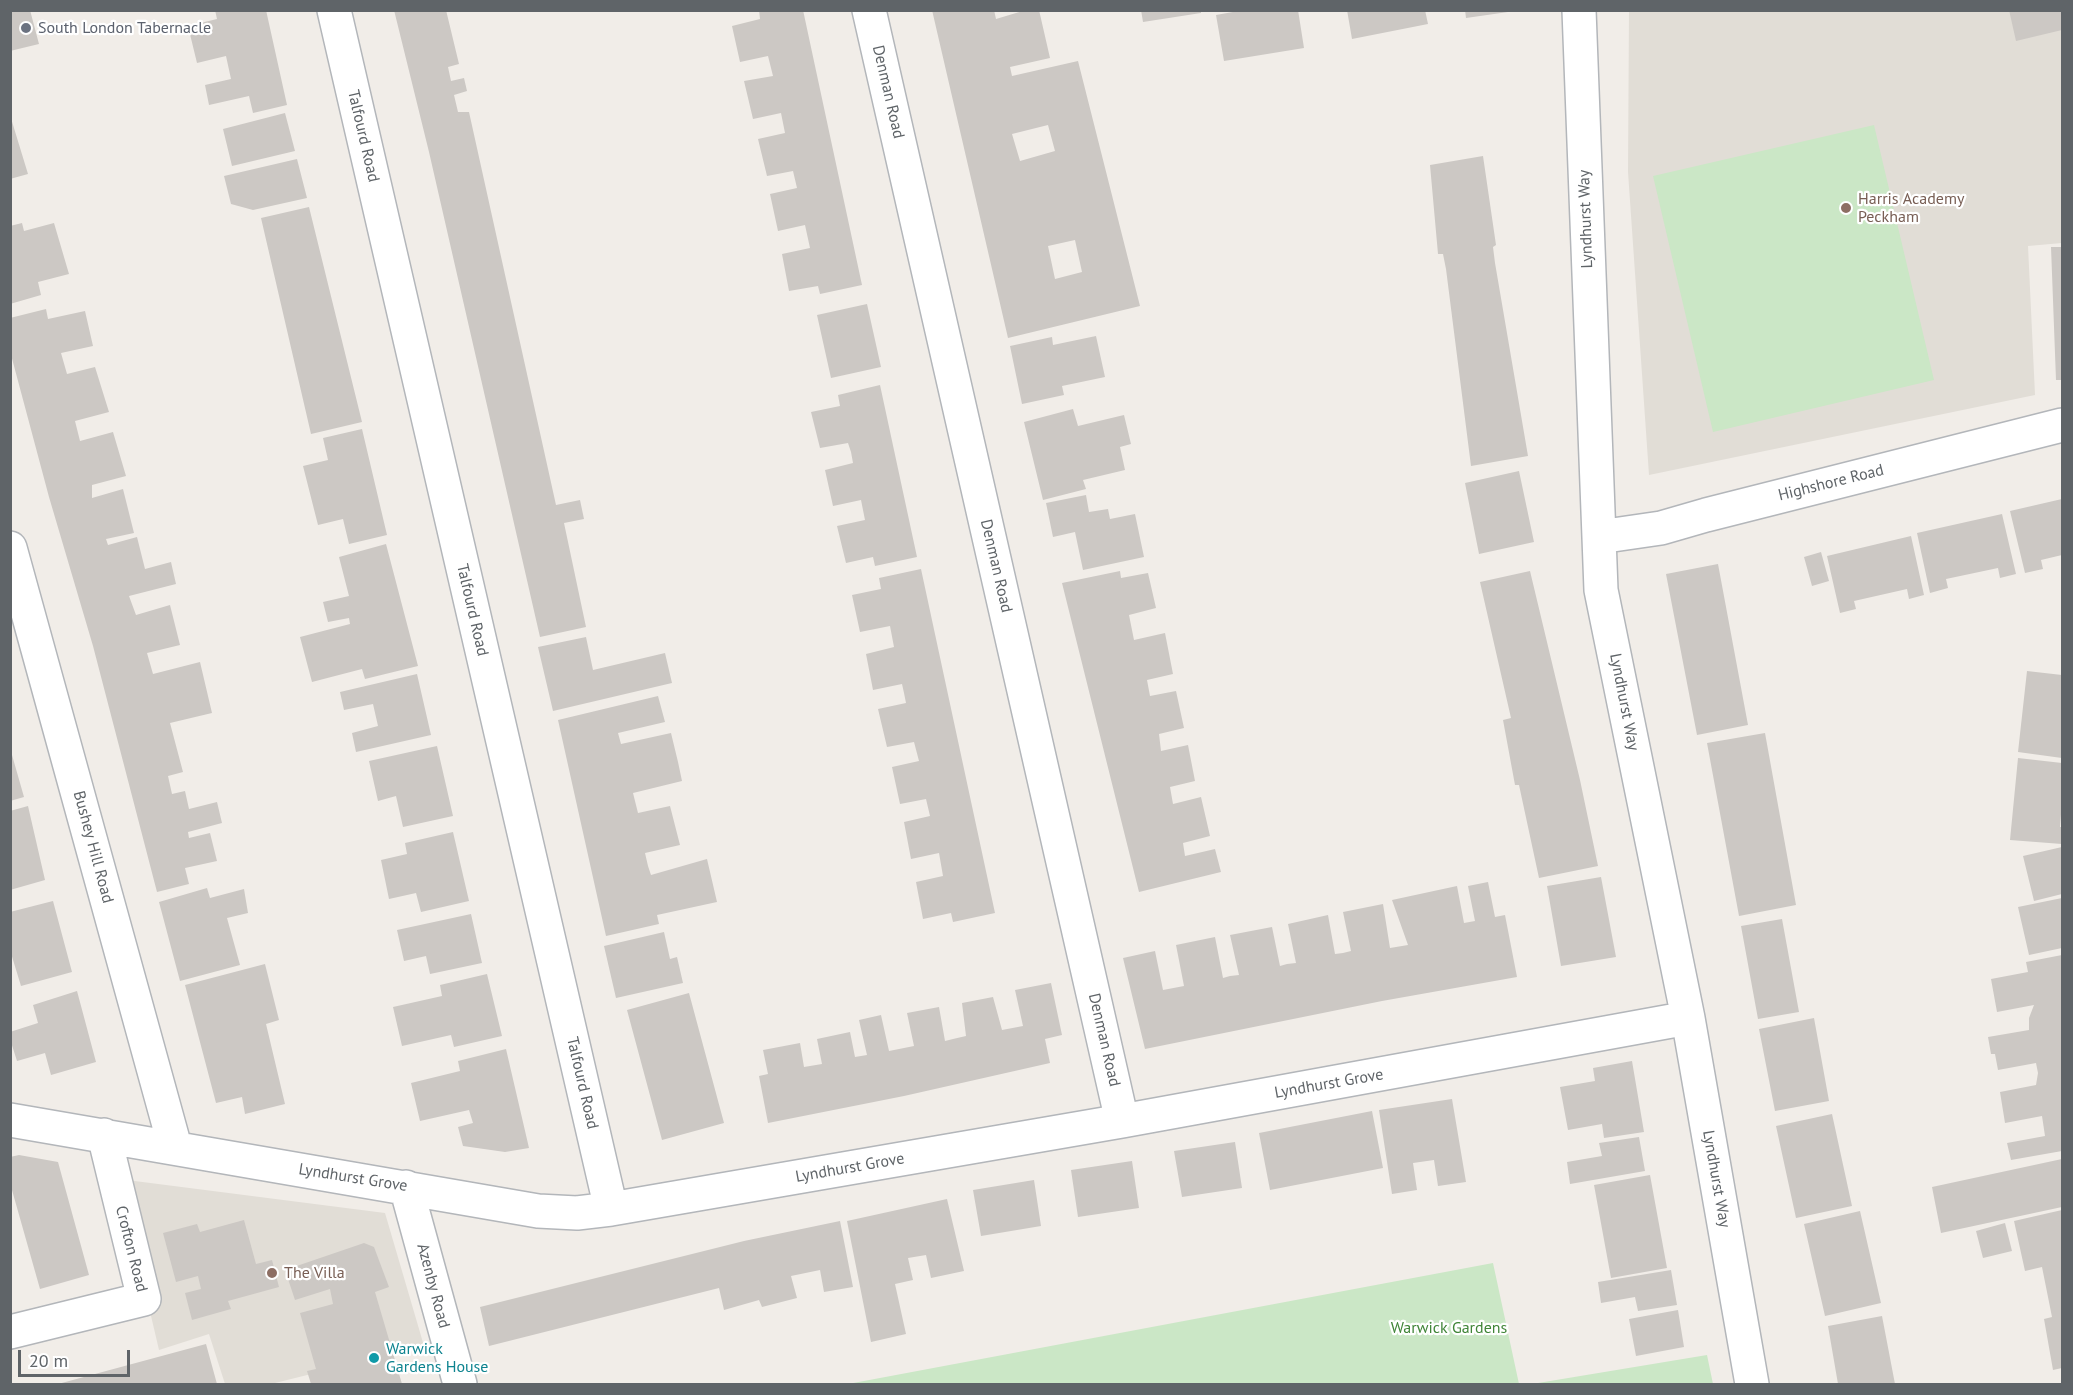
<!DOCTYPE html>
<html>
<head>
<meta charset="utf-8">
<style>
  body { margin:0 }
  #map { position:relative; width:2073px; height:1395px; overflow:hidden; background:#f1ede8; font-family:"PT Sans",sans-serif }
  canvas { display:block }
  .frame { position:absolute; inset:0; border:12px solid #5f6468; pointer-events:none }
  .scale { position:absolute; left:18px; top:1350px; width:112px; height:27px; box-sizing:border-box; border:3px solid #5f6468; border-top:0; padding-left:8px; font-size:18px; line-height:21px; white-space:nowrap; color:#5f6468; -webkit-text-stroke:4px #fff; paint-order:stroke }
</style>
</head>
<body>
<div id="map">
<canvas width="2073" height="1395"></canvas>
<div class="frame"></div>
<div class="scale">20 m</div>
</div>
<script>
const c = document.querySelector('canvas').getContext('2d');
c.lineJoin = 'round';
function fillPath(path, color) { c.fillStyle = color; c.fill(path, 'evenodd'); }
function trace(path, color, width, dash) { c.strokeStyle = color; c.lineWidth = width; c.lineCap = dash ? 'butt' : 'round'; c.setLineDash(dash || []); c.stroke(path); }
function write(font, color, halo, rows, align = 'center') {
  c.font = font + ' "PT Sans",sans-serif'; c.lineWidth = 4.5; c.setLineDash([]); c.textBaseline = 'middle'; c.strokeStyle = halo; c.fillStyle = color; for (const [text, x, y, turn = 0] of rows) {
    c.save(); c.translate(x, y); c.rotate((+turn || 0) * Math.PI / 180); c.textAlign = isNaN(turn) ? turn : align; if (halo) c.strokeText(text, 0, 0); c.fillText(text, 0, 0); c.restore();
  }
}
const education = new Path2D(`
  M1629,11H2062V243L2028,246L2035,395L1649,475L1628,172Z
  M119,1179L385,1213L424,1346L271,1384H225L209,1334L159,1350Z`);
const green = new Path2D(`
  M1874,125L1934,380L1713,432L1653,176Z
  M1493,1263L1519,1384H848Z
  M1707,1355L1713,1384H1532Z`);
const building = new Path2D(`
  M10,10H30L39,44L10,51Z
  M215,10H266L287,105L253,113L249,96L209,105L205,85L231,79L226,56L197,63L188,26L217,19Z
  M394,10H446L459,64L448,67L451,81L464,78L467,91L454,95L458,112H469L556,505L580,500L584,519L564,523L586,627L540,637L429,152Z
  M759,10H803L862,285L820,294L818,286L789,291L782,254L810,248L805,225L778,231L770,194L797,188L793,171L767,176L758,139L785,133L781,113L753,119L744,81L773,76L768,56L740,62L732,26L760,19Z
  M932,10H994L996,19L1026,10H1039L1050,58L1010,67L1012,76L1078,61L1140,306L1008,338ZM1048,125L1055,151L1020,161L1012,134ZM1075,240L1082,272L1055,279L1048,246Z
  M1141,10H1201V13L1143,22Z
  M1244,10H1298L1304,48L1224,61L1216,15Z
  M1347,10H1425L1428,24L1352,39Z
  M1465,10H1508V12L1466,18Z
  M2009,10H2062V30L2016,41Z
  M285,113L295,151L232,166L223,129Z
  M10,115L28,174L10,179Z
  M1483,156L1496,245L1493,247L1495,263L1528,456L1471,466L1446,269L1443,254H1438L1430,165Z
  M297,159L307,198L253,210L231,204L224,176Z
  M309,207L362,422L311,434L261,218Z
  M22,223L24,231L54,223L69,274L38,282L41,295L10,304V226Z
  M2051,247H2062V380H2056Z
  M867,304L881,367L831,378L817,315Z
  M46,309L48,319L85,311L93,346L61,353L67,374L95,367L109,412L75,421L80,441L113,432L126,476L92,485V498L123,489L134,533L106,539L108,545L137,537L145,569L171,562L176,584L129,596L136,615L170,605L180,645L147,653L153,674L200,662L212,713L170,723L183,772L168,776L172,794L185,791L189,809L217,802L222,823L188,832L189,838L210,833L217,861L185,868L189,884L157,892L93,646L49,497L10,351V318Z
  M1096,336L1105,377L1062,386L1064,395L1022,404L1010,346L1052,337L1053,345Z
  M880,385L917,557L875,566L873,557L846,563L837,526L865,520L861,500L833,506L825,470L853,463L851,452L848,443L820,448L811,412L840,406L838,395Z
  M1073,409L1078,426L1124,415L1131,444L1120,447L1125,470L1083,480L1086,489L1043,500L1024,422Z
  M362,429L387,535L349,544L343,519L318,525L303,466L328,460L323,438Z
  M1519,471L1534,542L1479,554L1465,483Z
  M1086,495L1089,512L1108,509L1110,519L1135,514L1144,557L1083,570L1075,532L1053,537L1046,503Z
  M2062,499V555L2041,560L2043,569L2025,573L2010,511Z
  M2002,514L2016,574L2000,578L1998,568L1946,579L1948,588L1930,593L1917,533Z
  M1911,536L1924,595L1909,599L1907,589L1854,601L1856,609L1840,613L1827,556Z
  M386,544L418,666L365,679L362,669L312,682L300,637L350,624L349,618L328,622L323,602L349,596L339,557Z
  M1821,552L1829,581L1812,586L1804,557Z
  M1718,564L1748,725L1697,735L1666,574Z
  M921,569L995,913L953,922L951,913L923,919L916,882L943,876L939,853L911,859L904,822L930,816L926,799L900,804L892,767L919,761L914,742L887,747L878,709L906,703L904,693L902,684L873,690L866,654L894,647L890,626L860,632L852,595L881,589L879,578Z
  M1120,571L1121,578L1148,573L1156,608L1129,615L1134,640L1165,633L1173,674L1147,680L1150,696L1176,691L1184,728L1159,734L1161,751L1188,745L1195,781L1170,787L1173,804L1201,797L1210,836L1183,843L1185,856L1215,849L1221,872L1139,892L1062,583Z
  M1530,571L1580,780L1598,866L1539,878L1519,785H1515L1503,720L1511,718L1480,582Z
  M586,637L593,670L665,653L672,683L553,711L538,647Z
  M2027,671L2062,675V758L2018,752Z
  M417,674L431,735L356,752L352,733L378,726L373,704L344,710L340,692Z
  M658,696L665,722L618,733L621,744L671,733L678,762L682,781L633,793L638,813L670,806L680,845L645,853L648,866L651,875L707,859L717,902L657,915L659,924L606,936L558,720Z
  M1765,733L1796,905L1739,916L1707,743Z
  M437,746L453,816L403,827L396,796L378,801L369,761Z
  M10,748L24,797L10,801Z
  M2018,758L2062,763V802L2060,827H2062V844L2010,840Z
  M28,806L45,880L10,890V811Z
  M453,832L469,901L421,912L416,893L389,899L381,860L407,854L405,843Z
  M2062,847V894L2034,901L2023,856Z
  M1601,877L1616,957L1561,966L1547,886Z
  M1488,882L1495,917L1505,915L1517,977L1382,1001L1145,1049L1123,958L1155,951L1163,990L1184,986L1176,945L1215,937L1223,978L1230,976L1239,975L1230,935L1272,927L1280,966L1287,964L1296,963L1288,924L1328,915L1335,954L1343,953L1351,951L1343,912L1383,904L1390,948L1408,945L1392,900L1457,886L1464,923L1475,921L1468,886Z
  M207,888L210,898L244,889L248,913L227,918L240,965L180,981L159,902Z
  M2062,898V948L2029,955L2018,907Z
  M53,901L72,972L21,986L10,950V912Z
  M471,914L482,963L430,974L426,956L404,961L397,930Z
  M1782,919L1799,1012L1758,1019L1741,926Z
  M664,932L670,959L677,957L683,983L616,998L604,946Z
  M2062,955V1151L2011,1160L2007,1143L2045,1136L2042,1116L2005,1123L2000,1092L2036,1085L2038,1073L2036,1063L1998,1070L1995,1054H1991L1988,1037L2029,1030V1018L2034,1005L1997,1012L1991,979L2028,972L2026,962Z
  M265,964L279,1020L266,1024L285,1104L245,1114L242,1097L216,1103L185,985Z
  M487,974L502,1036L454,1047L451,1035L402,1046L393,1007L442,996L440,985Z
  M1051,983L1062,1035L1045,1039L1050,1063L904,1096L768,1123L759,1076L768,1074L763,1050L800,1043L804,1067L822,1064L817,1039L850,1032L855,1057L867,1055L859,1020L881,1015L889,1051L914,1046L907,1013L939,1007L945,1041L953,1039L966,1036L962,1003L993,997L1002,1030L1023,1026L1015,990Z
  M77,991L96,1062L51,1075L45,1053L17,1061L10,1039V1032L38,1023L33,1005Z
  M689,993L724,1123L662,1140L627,1010Z
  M1814,1018L1829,1101L1775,1111L1759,1029Z
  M506,1049L529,1148L505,1152L463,1146L458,1127L473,1123L469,1110L420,1121L411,1083L460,1071L458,1061Z
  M1632,1061L1644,1132L1604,1138L1602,1124L1568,1130L1560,1087L1595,1081L1593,1068Z
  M1452,1099L1466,1182L1438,1186L1434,1160L1413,1163L1417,1190L1392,1194L1379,1110Z
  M1372,1111L1383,1168L1270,1190L1259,1133Z
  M1832,1114L1852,1206L1796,1218L1776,1126Z
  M1639,1137L1645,1171L1570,1184L1567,1162L1602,1156L1599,1143Z
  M1235,1142L1242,1188L1182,1197L1174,1151Z
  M19,1155L58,1162L89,1275L40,1289L10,1183V1157Z
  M2062,1159V1207L1941,1233L1932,1187Z
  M1132,1161L1139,1208L1078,1217L1071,1170Z
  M1650,1175L1667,1268L1611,1278L1594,1185Z
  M1034,1180L1041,1226L981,1236L973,1190Z
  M947,1199L964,1271L931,1278L926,1255L908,1258L913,1280L895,1284L906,1334L871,1342L847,1221Z
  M2062,1210V1368L2053,1370L2044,1319L2052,1317L2042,1267L2025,1271L2014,1221Z
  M1860,1211L1881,1303L1825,1316L1804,1224Z
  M244,1220L256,1264L272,1260L279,1287L228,1301L231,1309L192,1320L185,1293L201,1289L198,1276L176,1282L163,1233L197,1224L200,1232Z
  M840,1221L853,1287L824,1292L820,1270L791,1276L797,1298L762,1307L759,1300L724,1310L719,1288L489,1346L480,1307L744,1241Z
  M2005,1223L2012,1251L1983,1258L1976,1231Z
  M364,1243L374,1247L389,1287L375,1292L402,1384H311L307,1371L316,1369L300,1313L333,1304L330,1289L295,1300L285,1270Z
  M1671,1270L1677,1305L1638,1311L1635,1297L1601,1303L1598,1282Z
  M1678,1310L1684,1347L1636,1356L1629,1319Z
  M1882,1316L1895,1384H1838L1828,1326Z
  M206,1344L217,1384H58Z`);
const street = new Path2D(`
  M334,10L611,1209
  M869,10L1122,1121
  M1579,10L1601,590L1688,1018L1752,1384
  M1599,537L1661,528L1706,515L2062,425
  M10,548L175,1147
  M10,1120L538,1211L577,1213L611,1209L1122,1121L1688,1018
  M406,1187L460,1384
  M10,1332L144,1299L104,1135`);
const markers = [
  [26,28,6,"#6b7280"],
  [1846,208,6,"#8d6e63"],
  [272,1273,6,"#8d6e63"],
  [374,1358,6,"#0f9aa8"]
];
const worshipNames = [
  ["South London Tabernacle",38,28]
];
const streetNames = [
  ["Denman Road",888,92,77],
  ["Talfourd Road",363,136,77],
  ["Lyndhurst Way",1586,219,-92],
  ["Highshore Road",1831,483,-14],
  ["Denman Road",996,566,77],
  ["Talfourd Road",472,610,77],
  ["Lyndhurst Way",1624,702,79],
  ["Bushey Hill Road",93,847,75],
  ["Denman Road",1104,1040,77],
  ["Talfourd Road",582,1083,77],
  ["Lyndhurst Grove",1329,1084,-10],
  ["Lyndhurst Grove",850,1168,-10],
  ["Lyndhurst Grove",353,1178,9],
  ["Lyndhurst Way",1716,1179,80],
  ["Crofton Road",131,1249,76],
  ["Azenby Road",433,1286,75]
];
const educationNames = [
  ["Harris Academy",1858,199],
  ["Peckham",1858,217],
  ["The Villa",284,1273]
];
const parkNames = [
  ["Warwick Gardens",1449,1328]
];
const cultureNames = [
  ["Warwick",386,1349],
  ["Gardens House",386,1367]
];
fillPath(education, '#e1ddd6');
fillPath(green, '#cbe7c6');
fillPath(building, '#ccc8c4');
trace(street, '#b3b6ba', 36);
trace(street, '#fff', 33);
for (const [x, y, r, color] of markers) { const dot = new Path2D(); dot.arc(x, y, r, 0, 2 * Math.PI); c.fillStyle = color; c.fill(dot); trace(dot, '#fff', 2); }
write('16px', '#5b616d', '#fff', worshipNames, 'left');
write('16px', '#5f6468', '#fff', streetNames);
write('16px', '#785e54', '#fff', educationNames, 'left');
write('16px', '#408538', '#fff', parkNames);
write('16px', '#0d838f', '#fff', cultureNames, 'left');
</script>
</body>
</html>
